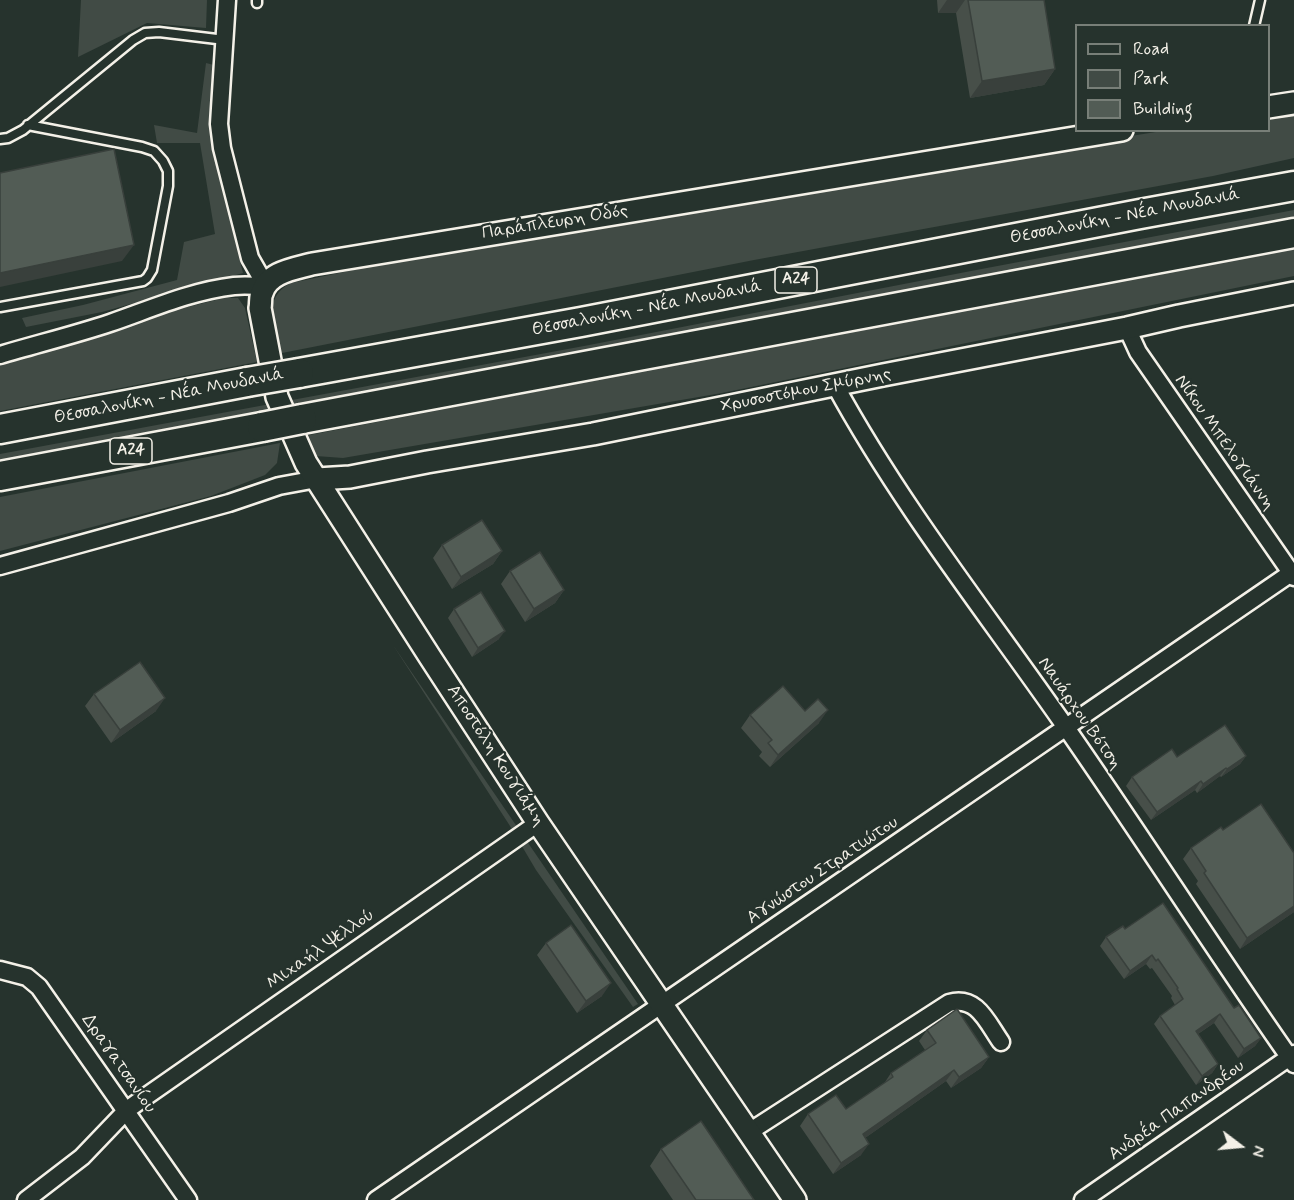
<!DOCTYPE html>
<html>
<head>
<meta charset="utf-8">
<style>
  body { margin:0 }
  #map { position:relative; width:1294px; height:1200px; overflow:hidden; background:#26332d; font-family:Mynerve,sans-serif }
  canvas { display:block }
  .legend { position:absolute; left:1075px; top:24px; width:195px; height:108px; box-sizing:border-box; background:#26332d; border:2px solid #787f78; margin:0; padding:8px 10px; list-style:none; font-size:18px; color:#f4f1e8 }
  .legend li { display:flex; align-items:center; gap:12px; height:30px }
  .legend b { width:30px; border:2px solid #787f78 }
  .north { position:absolute; left:1210px; top:1116px; width:60px; height:60px; -webkit-text-stroke:4px #26332d; paint-order:stroke; rotate:106deg; font-size:16px; font-weight:700; line-height:24px; text-align:center; color:#f4f1e8 }
  .north::after { content:''; display:block; margin:auto; width:21px; height:27px; background:#f4f1e8; clip-path:polygon(50% 0,100% 100%,50% 72%,0 100%) }
</style>
</head>
<body>
<div id="map">
<canvas width="1294" height="1200"></canvas>
<ul class="legend">
<li><b style="height:8px;background:#26332d"></b>Road</li>
<li><b style="height:16px;background:#414b45"></b>Park</li>
<li><b style="height:16px;background:#525c55"></b>Building</li>
</ul>
<div class="north">N</div>
</div>
<script>
const c = document.querySelector('canvas').getContext('2d');
c.lineJoin = 'round';
function fillPath(path, color) { c.fillStyle = color; c.fill(path, 'evenodd'); }
function trace(path, color, width, dash) { c.strokeStyle = color; c.lineWidth = width; c.lineCap = dash ? 'butt' : 'round'; c.setLineDash(dash || []); c.stroke(path); }
function write(font, color, halo, rows, align = 'center') {
  c.font = font + ' Mynerve,sans-serif'; c.lineWidth = 4.5; c.setLineDash([]); c.textBaseline = 'middle'; c.strokeStyle = halo; c.fillStyle = color; for (const [text, x, y, turn = 0] of rows) {
    c.save(); c.translate(x, y); c.rotate((+turn || 0) * Math.PI / 180); c.textAlign = isNaN(turn) ? turn : align; if (halo) c.strokeText(text, 0, 0); c.fillText(text, 0, 0); c.restore();
  }
}
const green = new Path2D(`
  M81,0H207L206,28L147,23L78,57Z
  M206,63L214,65L210,127L218,175L243,273L102,312L26,327L22,318L83,305L177,280L184,242L215,234L200,143H157L154,125L197,133Z
  M1294,109V158L1213,176L754,260L277,354C275,336 265,308 279,292C282,288 287,285 291,283L488,242L682,208L1162,131L1268,130L1269,113Z
  M1294,210V223L0,466V454L584,346L971,271Z
  M1294,249V276L722,393L343,458L316,456L299,437L925,317Z
  M224,298H238L245,308L257,362L0,411V361L139,319Z
  M280,443L277,463L265,475L211,496L0,551V497Z
  M393,645L638,1004L633,1007L536,870L510,826Z`);
const service = new Path2D(`
  M257,3V0
  M1254,26L1260,0
  M0,139L8,138L23,130L133,40L145,33L159,32L225,40
  M0,307L143,281L147,278L152,270L168,186V171L163,161L154,151L142,147L28,125`);
const minor = new Path2D(`
  M1127,328L1138,352L1294,577
  M0,355C37,344 74,335 110,323C151,309 191,291 234,286C244,285 255,286 266,286L250,258L222,148L219,124L227,0
  M835,385C901,506 987,614 1065,726C1143,838 1216,953 1294,1064
  M0,566L229,503L279,486L317,479
  M0,970L27,977L39,987L188,1200
  M749,1132L949,1003C977,995 987,1022 1001,1042
  M26,1200L82,1157L127,1110L138,1102L538,823
  M376,1200L1291,573
  M1083,1200L1294,1054`);
const tertiary = new Path2D(`
  M1268,107L1294,103
  M317,479L350,477L427,462L593,434L883,375L1127,328L1179,316L1294,293
  M795,1200L538,823L430,657L306,463L277,397L260,308C261,304 260,297 262,293C268,272 294,269 312,264L1122,130`);
const trunk = new Path2D(`
  M299,373L581,322L1140,214L1294,186
  M302,419L1294,233
  M0,429L247,382
  M0,476L262,427`);
const trunkBridge = new Path2D(`
  M247,382L299,373
  M262,427L302,419`);
const wall = new Path2D(`
  M937,0H1044L1055,69L1044,85L970,98L956,13H938Z
  M442,545L502,551L493,564L452,589L433,558Z
  M510,571L564,590L555,603L525,622L501,584Z
  M454,609L499,639L472,657L448,618Z
  M94,694L156,711L111,743L85,706Z
  M805,711L819,723L770,767L759,756L762,752L741,728L750,715Z
  M1246,756L1240,764L1221,777L1220,776L1197,793L1195,790L1151,820L1126,786L1132,777L1177,757Z
  M1223,830L1294,853V912L1240,949L1196,884L1198,881L1183,859L1191,848Z
  M1125,929L1234,1008L1261,1038L1255,1046L1238,1058L1214,1023L1198,1034L1218,1064L1212,1073L1196,1085L1154,1024L1160,1016L1175,1005L1171,998L1172,996L1152,968L1150,969L1146,964L1124,979L1100,946L1106,937Z
  M546,943L602,996L577,1013L537,955Z
  M927,1030L989,1057L981,1068L951,1088L946,1081L865,1138L861,1155L833,1174L800,1126L808,1114L846,1109L885,1082L891,1073L925,1050L919,1041Z
  M661,1149L754,1200H673L650,1166Z`);
const shadedWall = new Path2D(`
  M947,0H965L956,13H938Z
  M1055,69L1044,85L970,98L982,81Z
  M134,245L122,261L0,287V273Z
  M502,551L493,564L452,589L461,577Z
  M564,590L555,603L525,622L534,609Z
  M505,631L499,639L472,657L478,648Z
  M165,698L156,711L111,743L120,730Z
  M828,710L819,723L770,767L778,755Z
  M1246,756L1240,764L1221,777L1227,769Z
  M1226,768L1220,776L1197,793L1203,784Z
  M1201,781L1195,790L1151,820L1157,812Z
  M1294,906V912L1240,949L1247,938Z
  M1152,955L1146,964L1124,979L1130,971Z
  M611,983L602,996L577,1013L586,1001Z
  M1220,1014L1214,1023L1190,1039L1196,1031Z
  M1261,1038L1255,1046L1238,1058L1244,1049Z
  M989,1057L981,1068L951,1088L959,1077Z
  M1218,1064L1212,1073L1196,1085L1202,1076Z
  M954,1070L946,1081L855,1145L863,1134Z
  M869,1144L861,1155L833,1174L841,1163Z`);
const building = new Path2D(`
  M968,0H1044L1055,69L982,81Z
  M114,149L134,245L0,273V173Z
  M482,520L502,551L461,577L442,545Z
  M540,552L564,590L534,609L510,571Z
  M481,592L505,631L478,648L454,609Z
  M140,662L165,698L120,730L94,694Z
  M783,686L805,711L818,699L828,710L778,755L768,743L772,740L750,715Z
  M1225,725L1246,756L1227,769L1226,768L1203,784L1201,781L1157,812L1132,777L1172,749L1177,757Z
  M1261,804L1294,853V906L1247,938L1204,873L1206,871L1191,848L1221,827L1223,830Z
  M1163,903L1234,1008L1239,1005L1261,1038L1244,1049L1220,1014L1196,1031L1218,1064L1202,1076L1160,1016L1183,999L1177,989L1178,988L1158,959L1156,961L1152,955L1130,971L1106,937L1123,926L1125,929Z
  M571,925L611,983L586,1001L546,943Z
  M957,1009L989,1057L959,1077L954,1070L863,1134L869,1144L841,1163L808,1114L836,1095L846,1109L893,1077L891,1073L936,1043L927,1030Z
  M701,1121L754,1200H696L661,1149Z`);
const shields = [
  [796,280,42],
  [131,451,42]
];
const shieldNames = [
  ["Α24",796,280],
  ["Α24",131,451]
];
const streetNames = [
  ["Θεσσαλονίκη - Νέα Μουδανιά",1125,217,-11],
  ["Παράπλευρη Οδός",555,223,-9],
  ["Θεσσαλονίκη - Νέα Μουδανιά",647,309,-11],
  ["Χρυσοστόμου Σμύρνης",806,391,-11],
  ["Θεσσαλονίκη - Νέα Μουδανιά",169,397,-11],
  ["Νίκου Μπελογιάννη",1224,443,55],
  ["Ναυάρχου Βότση",1079,714,55],
  ["Αποστόλη Κουγιάμη",495,756,57],
  ["Αγνώστου Στρατιώτου",823,871,-34],
  ["Μιχαήλ Ψελλού",321,950,-35],
  ["Δραγατσανίου",118,1064,55],
  ["Ανδρέα Παπανδρέου",1177,1111,-35]
];
fillPath(green, '#414b45');
trace(service, '#f4f1e8', 13);
trace(minor, '#f4f1e8', 21);
trace(tertiary, '#f4f1e8', 26);
trace(trunk, '#f4f1e8', 33);
trace(service, '#26332d', 8);
trace(minor, '#26332d', 16);
trace(tertiary, '#26332d', 21);
trace(trunk, '#26332d', 28);
trace(trunkBridge, '#f4f1e8', 33, []);
trace(trunkBridge, '#26332d', 28);
fillPath(wall, '#474f49');
fillPath(shadedWall, '#39403c');
fillPath(building, '#525c55');
trace(building, '#39403c', 1.5);
for (const [x, y, w] of shields) { const box = new Path2D(); box.roundRect(x - w / 2, y - 13, w, 26, 4.5); c.fillStyle = '#26332d'; c.fill(box); trace(box, '#f4f1e8', 1.5); }
write('bold 16px', '#f4f1e8', null, shieldNames);
write('18px', '#f4f1e8', '#26332d', streetNames);
</script>
</body>
</html>
